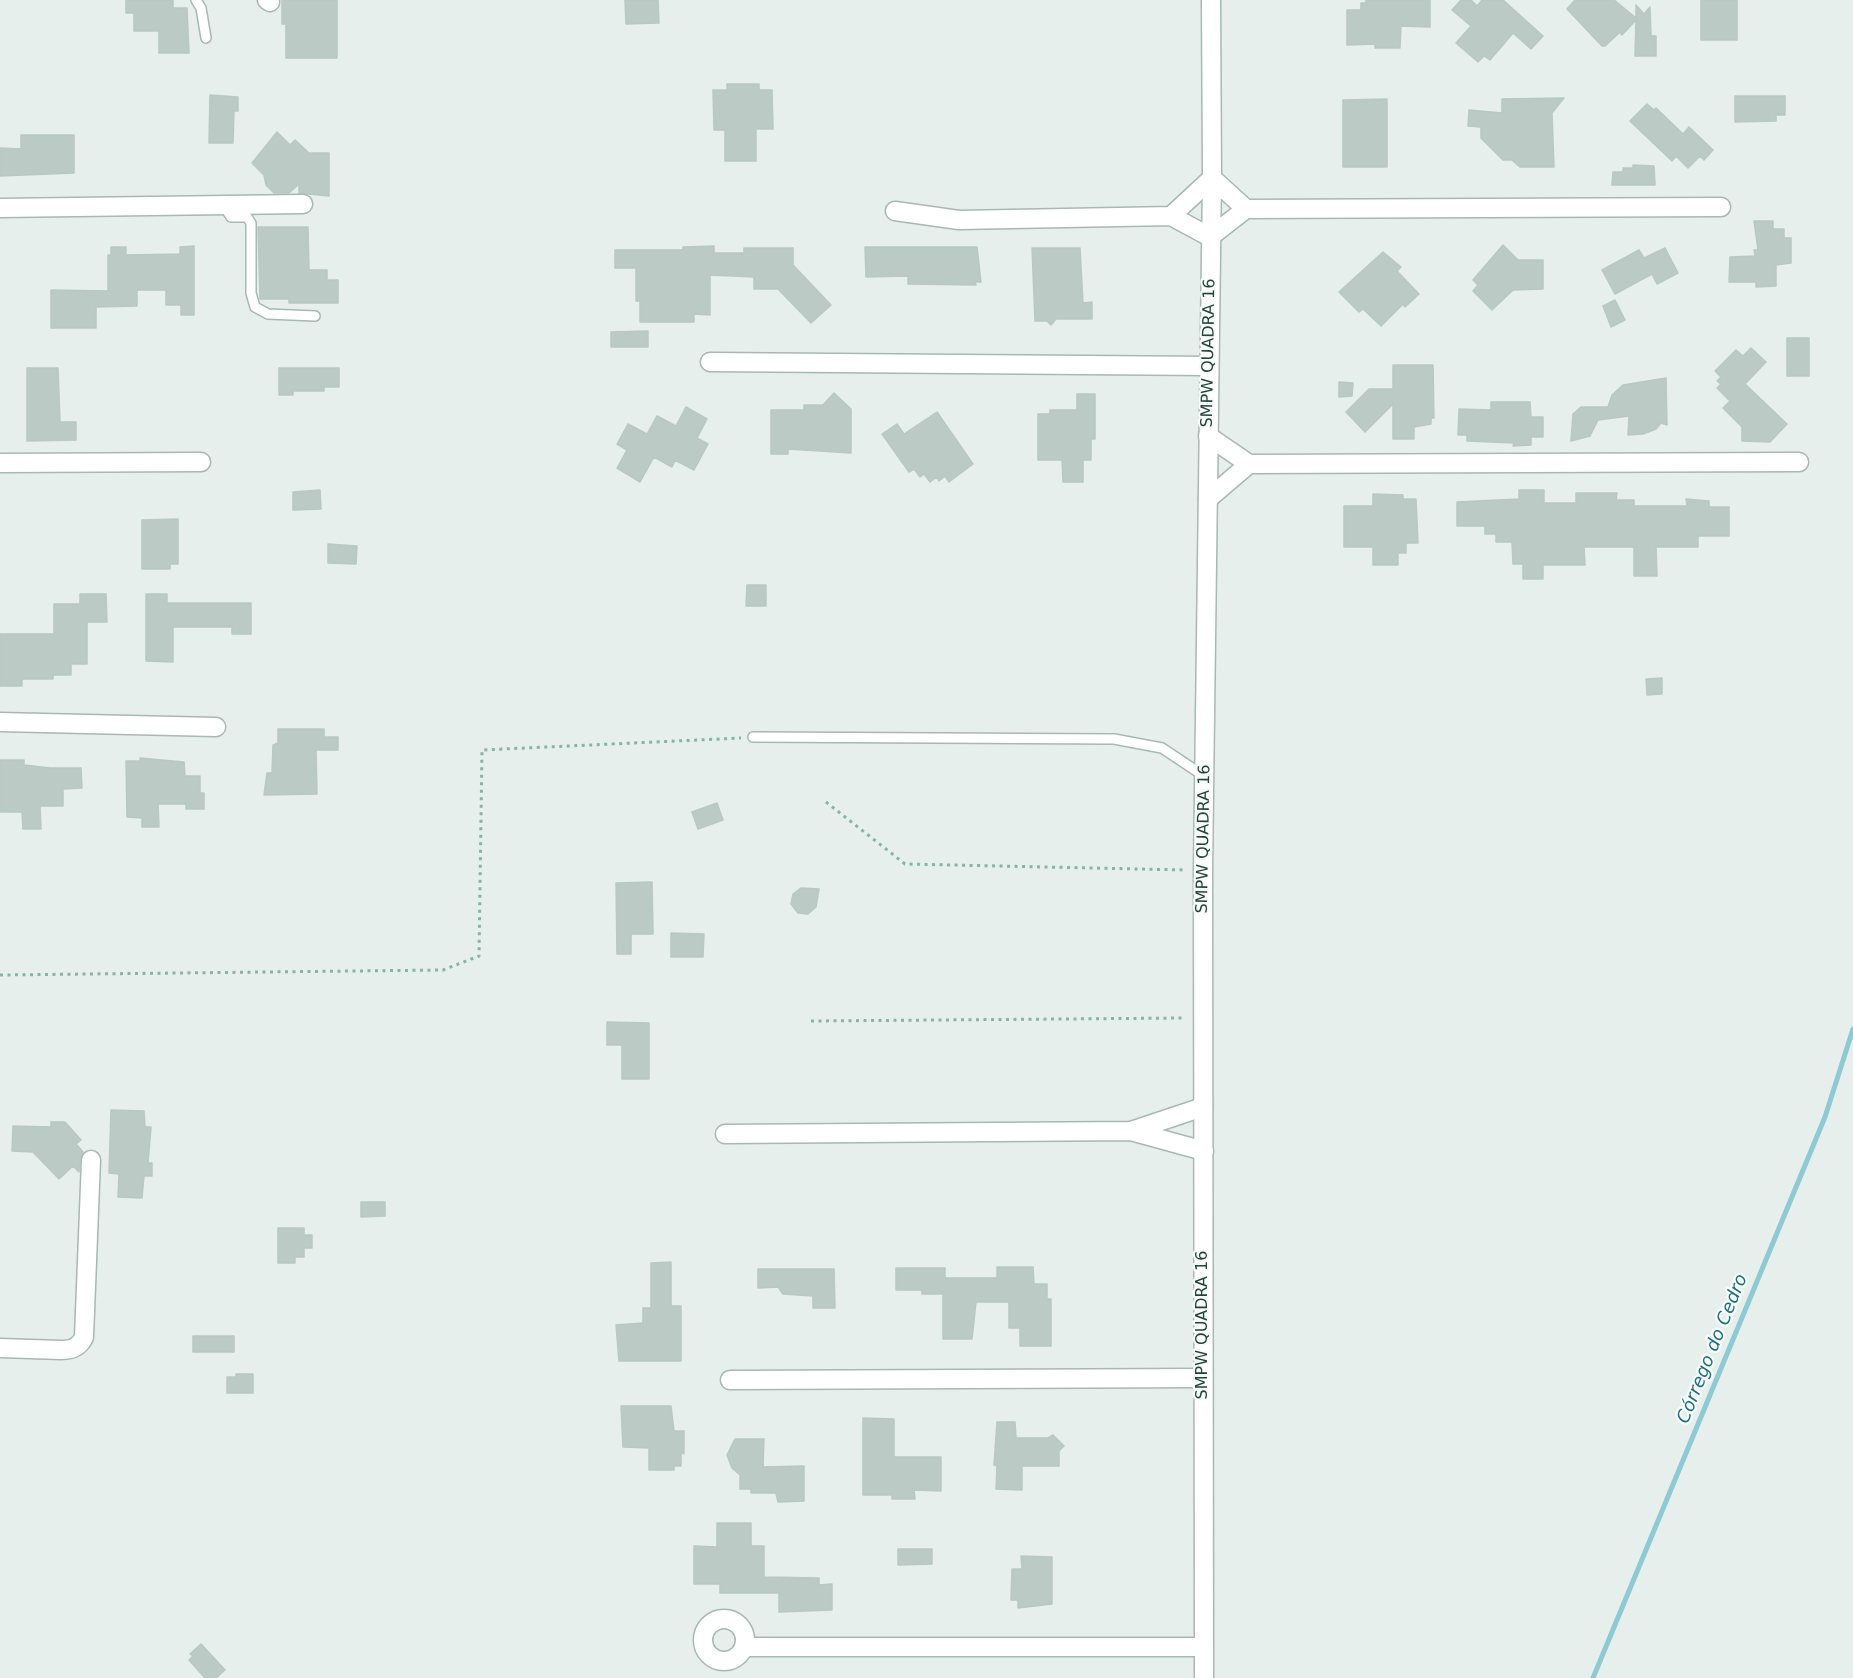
<!DOCTYPE html>
<html>
<head>
<meta charset="utf-8">
<style>
  body { margin:0 }
  canvas { display:block; background:#e6efeb }
</style>
</head>
<body>
<canvas width="1853" height="1678"></canvas>
<script>
const c = document.querySelector('canvas').getContext('2d');
c.lineJoin = 'round';
function trace(path, color, width, dash) { c.strokeStyle = color; c.lineWidth = width; c.lineCap = dash ? 'butt' : 'round'; c.setLineDash(dash || []); c.stroke(path); }
function fillPath(path, color) { c.fillStyle = color; c.fill(path, 'evenodd'); }
function write(font, color, halo, rows, align = 'center') {
  c.font = font + ' "DejaVu Sans",sans-serif'; c.lineWidth = 4.5; c.setLineDash([]); c.textBaseline = 'middle'; c.strokeStyle = halo; c.fillStyle = color; for (const [text, x, y, turn = 0] of rows) {
    c.save(); c.translate(x, y); c.rotate((+turn || 0) * Math.PI / 180); c.textAlign = isNaN(turn) ? turn : align; if (halo) c.strokeText(text, 0, 0); c.fillText(text, 0, 0); c.restore();
  }
}
const stream = new Path2D(`
  M1593,1678L1825,1117L1853,1029`);
const building = new Path2D(`
  M126,0H173V8H187L189,53H159V31H134V13H126Z
  M282,0H337V58H286V24H282Z
  M625,0H658L659,23L626,24Z
  M1366,0H1430V27L1401,26L1400,48H1375V44L1347,45V10H1361V3H1366Z
  M1461,0H1471L1477,6L1482,0H1503L1543,36L1531,49L1513,33L1490,60L1484,56L1478,62L1456,43L1471,26L1452,10Z
  M1575,0H1614L1636,18V5L1644,14L1650,7L1651,36H1656V56H1635L1636,20L1622,35L1620,32L1605,46H1602L1567,9Z
  M1701,0H1737V40H1701Z
  M727,84H759V90H772L773,129H756V161H725V130H714L713,90H727Z
  M210,95L238,97V111H234L233,143H209Z
  M1735,96H1785V115H1776V121L1735,122Z
  M1564,98L1552,113L1554,167H1520L1512,160H1503L1481,138V127L1468,126L1469,110L1502,113V99Z
  M1387,99V167H1343V100Z
  M1647,104L1654,110L1656,108L1683,134L1689,127L1713,150L1704,160L1700,156L1688,168L1676,156L1672,161L1630,121Z
  M277,132L290,145L295,140L309,153H329V196L299,193V184L289,193H274L266,185L264,175L252,163Z
  M21,135H74V173L0,176V148L21,149Z
  M1633,165L1654,166L1655,185H1612L1613,172H1623V168H1633Z
  M1754,221H1773V229H1784V238H1791V263L1776,265V286L1756,287V282H1729L1730,257L1755,256L1754,250H1758Z
  M258,227H308L309,270H327V280H338V303H289V299H260Z
  M1503,245L1518,260H1543V289L1513,290L1492,310L1473,291L1478,285L1473,280Z
  M194,246V315H181V305H166V290H137V306L96,307V328H51V290L108,291V255H111V247H126V255L180,254V247Z
  M714,246V253H744V248H793V265L831,305L811,323L778,289H754V277L710,275V315L694,314V322H640V301H636V268H615V250H683V247Z
  M865,247H977L981,282H975L976,285L908,284V276L866,277Z
  M1032,248H1080L1083,303L1092,302V319H1056L1051,325L1047,321H1035Z
  M1665,248L1678,273L1657,284L1652,274L1615,294L1602,270L1639,250L1644,258Z
  M1383,252L1401,267L1397,271L1419,294L1405,307L1403,304L1381,326L1363,309L1359,312L1339,292Z
  M1615,300L1625,320L1611,327L1603,306Z
  M648,331V347H611V332Z
  M1787,338H1809V376H1787Z
  M1751,348L1766,362L1745,384L1787,424L1770,442L1742,441V427L1723,408L1730,401L1717,388L1721,384L1717,381L1721,377L1715,371L1736,350L1743,356Z
  M1393,365H1433L1434,418H1431V424L1414,427V439H1393V404L1365,432L1346,412L1369,389H1393Z
  M27,368H58L60,422H76V440L27,441Z
  M279,368H339V387H324V391H293V395H279Z
  M1666,378L1667,425L1661,423L1656,429L1643,434L1628,435L1629,416L1598,420L1590,436L1571,441L1573,414L1581,407H1608L1612,395L1623,385Z
  M1339,382L1353,383L1352,396L1339,397Z
  M834,393L851,409V453L788,449V454H771V410H804V405H823Z
  M1077,394H1095V439H1091V460H1083V482H1063L1062,460H1038V414H1050V410H1077Z
  M1491,402H1530L1531,417H1543V437H1531V445L1513,446L1514,443L1467,441V435H1458L1459,409L1491,410Z
  M686,407L707,419L697,438L708,444L694,470L675,460L672,467L654,457L640,482L617,468L627,450L617,444L628,424L647,434L657,416L676,426Z
  M937,412L973,464L949,482L945,476L939,481L937,477L930,482L924,474L920,477L914,469L909,472L882,434L897,424L904,434Z
  M320,490L321,509L293,510V492Z
  M1519,490H1544V503H1576V493H1617L1616,500H1634V506H1687L1686,499L1709,501V507H1729V536H1698V547H1656L1657,576H1634V547H1584L1585,565H1543V579H1523V564H1513L1512,542H1496V534H1485V526H1457V502L1519,499Z
  M1373,494L1403,495V499H1416L1418,543H1406V553H1398V565H1373V547H1344V506H1373Z
  M178,519V564H170V569H142V520Z
  M328,544L357,546L356,564L328,563Z
  M747,585H766V606H746Z
  M80,594H106L107,622H87V664H71V675H53V679H22V686H0V634H54V604H80Z
  M146,594H167V603H251V634H232V627H173V662L146,661Z
  M1662,678V694L1647,695L1646,679Z
  M278,729H324V737H338V750H316L317,794L264,795L267,773H272L273,745L278,743Z
  M140,758L184,762L185,776H200V793H204V809H186V804H158L159,827H142V818L127,817L126,761H140Z
  M0,760H24V765L50,768H81L82,788L63,789V806H40L41,829H23L22,812H0Z
  M717,803L723,820L698,829L692,812Z
  M652,882L653,934H631V954H617L616,883Z
  M801,888L819,889L816,907L808,914L798,913L791,904L793,894Z
  M671,933L704,934L703,957H671Z
  M607,1022L649,1023V1079H622V1045H607Z
  M111,1110L144,1111L145,1127H151L148,1163H152V1176H144L142,1198L118,1197L119,1174L109,1173Z
  M51,1122H65L81,1140L76,1144L83,1152L80,1159L79,1172L73,1166L59,1179L33,1152L12,1151L13,1126L51,1127Z
  M361,1202H385V1216L361,1217Z
  M278,1228H304V1235H312V1248H304V1257H295V1263H278Z
  M671,1262V1306H681V1361H619L616,1325L643,1323V1308H651V1263Z
  M997,1267H1033L1034,1284H1047V1299H1051V1346H1020V1328H1009V1302H976L972,1339H943V1294H922V1290H896V1268H945V1278H997Z
  M758,1269H834L835,1308H813V1296L783,1294L778,1287L758,1288Z
  M193,1336H234V1352H193Z
  M236,1374H253V1393H227V1377H236Z
  M621,1406H671L674,1431H684V1454L681,1452V1466H674V1470H649V1448L623,1447Z
  M863,1418L894,1419V1457H941V1491L914,1490L915,1499H892V1495H863Z
  M997,1422H1015L1016,1438H1048L1053,1435L1064,1446L1059,1451V1466H1022V1490L996,1489L997,1466L994,1465Z
  M735,1439H764L763,1467L804,1466V1501L778,1502L776,1493H751V1489H740V1475L732,1468L727,1455Z
  M717,1523H751V1546H764V1577L819,1578V1585L832,1584V1610L779,1612V1593H720V1584H694V1546L717,1547Z
  M898,1549H932V1564L898,1565Z
  M1021,1556L1052,1557V1604L1018,1608V1600H1011L1012,1569H1022Z
  M201,1644L225,1670L216,1678H205L189,1660L193,1656L190,1654Z`);
const path = new Path2D(`
  M826,802L905,864L1186,870
  M0,975L443,970L479,956L482,750L741,738
  M811,1021L1186,1018`);
const service = new Path2D(`
  M196,0L201,8L206,38
  M224,206L231,217H247L251,223V293L255,307L268,314L315,316
  M753,737L1114,739L1162,748L1204,776`);
const minor = new Path2D(`
  M267,0L270,2
  M0,208L303,204
  M895,211L959,220L1171,216L1210,237L1246,209L1721,207
  M1171,216L1212,178L1246,209
  M710,362L1209,366
  M1208,436L1249,464L1799,462
  M0,463L201,462
  M1208,499L1249,464
  M0,722L216,727
  M1131,1131L1203,1107
  M725,1134L1131,1131L1204,1151
  M0,1348L61,1350C71,1350 79,1348 84,1337L91,1160
  M730,1380L1203,1378
  M703 1640a21 21 0 1 1 42 0a21 21 0 1 1-42 0Z
  M744,1647H1203`);
const tertiary = new Path2D(`
  M1204,1678L1203,870L1212,178L1211,0`);
const streetNames = [
  ["SMPW QUADRA 16",1209,353,-89],
  ["SMPW QUADRA 16",1204,839,-89],
  ["SMPW QUADRA 16",1203,1325,-90]
];
const waterNames = [
  ["Córrego do Cedro",1713,1349,-68]
];
trace(stream, '#8ec9d4', 5);
fillPath(building, '#bbcac4');
trace(building, '#b8c9c2', 1.5);
trace(service, '#a8b8b2', 12);
trace(minor, '#a8b8b2', 21);
trace(tertiary, '#a8b8b2', 21);
trace(path, '#86b3a5', 3, [3, 4.5]);
trace(service, '#fff', 9);
trace(minor, '#fff', 18);
trace(tertiary, '#fff', 18);
write('16px', '#24423a', '#f7fbf9', streetNames);
write('italic 18px', '#1c6f80', '#f7fbf9', waterNames);
</script>
</body>
</html>
